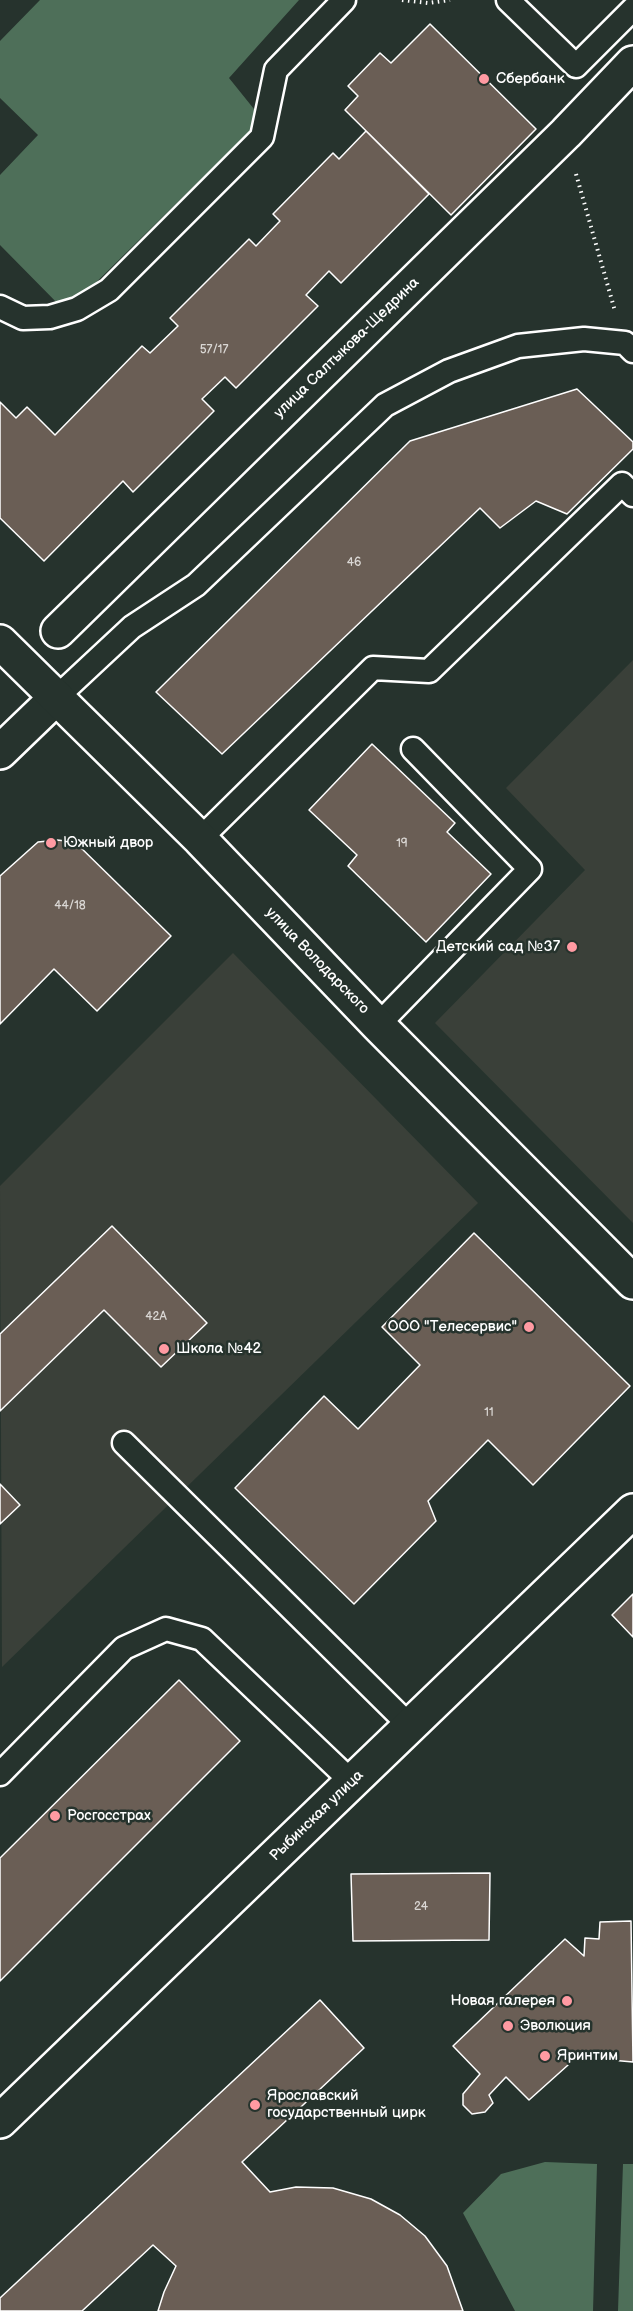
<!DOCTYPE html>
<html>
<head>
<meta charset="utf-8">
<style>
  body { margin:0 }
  canvas { display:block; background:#26332d }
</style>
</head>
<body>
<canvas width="633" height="2311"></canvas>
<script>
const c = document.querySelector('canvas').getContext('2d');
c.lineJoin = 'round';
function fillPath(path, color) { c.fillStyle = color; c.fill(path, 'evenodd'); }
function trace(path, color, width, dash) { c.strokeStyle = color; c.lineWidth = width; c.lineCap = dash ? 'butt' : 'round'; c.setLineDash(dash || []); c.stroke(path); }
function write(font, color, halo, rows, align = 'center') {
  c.font = font + ' "Balsamiq Sans",sans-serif'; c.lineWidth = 5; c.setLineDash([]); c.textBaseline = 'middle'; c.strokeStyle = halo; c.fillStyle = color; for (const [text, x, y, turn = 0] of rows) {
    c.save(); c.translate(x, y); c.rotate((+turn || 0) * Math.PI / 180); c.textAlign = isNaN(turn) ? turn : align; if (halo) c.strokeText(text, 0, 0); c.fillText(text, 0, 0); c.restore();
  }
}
const built = new Path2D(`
  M633,660V1223L435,1023L585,870L506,788Z
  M233,953L478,1203L2,1667L0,1186Z`);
const green = new Path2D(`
  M40,0H299L229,78L262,119L66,312L0,245V175L38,135L0,98V41Z
  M545,2162L597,2164L593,2311H515L463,2213L501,2174Z
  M623,2164H633V2311H618Z`);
const building = new Path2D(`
  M430,24L536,129L451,215L345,110L358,96L348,86L380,53L391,63Z
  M366,131L429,194L341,283L329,271L306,295L318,306L236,388L225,377L202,399L214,411L133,492L123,481L44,561L0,518V402L16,418L27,407L55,435L142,346L150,353L178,326L170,318L249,239L256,246L280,221L273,214L333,153L339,159Z
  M577,389L633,442V449L567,514L536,501L500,528L480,508L222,754L156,692L410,441Z
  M372,744L455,823L447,832L491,874L426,942L348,866L357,855L309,810Z
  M57,840L75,842L171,936L97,1011L54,969L0,1024V876L38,842Z
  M112,1226L207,1323L161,1367L104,1310L0,1411V1334Z
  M474,1233L630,1386L533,1485L488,1440L428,1501L436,1521L354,1604L235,1488L324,1396L358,1429L420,1365L382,1327Z
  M0,1484L20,1505L0,1524Z
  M633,1594V1637L612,1615Z
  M179,1680L240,1741L0,1981V1858Z
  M490,1873L489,1940L353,1941L351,1874Z
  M631,1921L633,2062L577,2057L529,2100L506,2077L489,2095L493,2103L485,2112L472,2114L463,2105V2094L480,2074L453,2046L565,1939L584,1956L585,1938L599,1939L600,1922Z
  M320,2000L364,2048L242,2162L270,2192L296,2187L333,2188L371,2199L400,2215L425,2236L447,2266L463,2311H158L164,2292L176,2266L153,2245L82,2311H0V2298Z`);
const path = new Path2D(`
  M402,0L428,3L450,0
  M576,174L615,311`);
const service = new Path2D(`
  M508,0L576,66L633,9
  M0,307L23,318L50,317L77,309L109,290L262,137L276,70L344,0
  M57,697L132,627L196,585L385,405L449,371L518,346L584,339L625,343L633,351
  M200,839L373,668L429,671L622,484L633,495
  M378,1025L530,869L413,749
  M124,1443L410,1726
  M0,1774L124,1648L166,1629L202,1639L352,1782`);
const pedestrian = new Path2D(`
  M58,631L566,133L633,63`);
const minor = new Path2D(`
  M0,752L57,697
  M0,2121L633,1511`);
const tertiary = new Path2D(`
  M0,642L200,839L378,1025L633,1282`);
const markers = [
  [484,79,6,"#ff9aa2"],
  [51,843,6,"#ff9aa2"],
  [572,947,6,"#ff9aa2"],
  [529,1327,6,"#ff9aa2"],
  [164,1349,6,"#ff9aa2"],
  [55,1816,6,"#ff9aa2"],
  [567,2001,6,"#ff9aa2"],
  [508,2026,6,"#ff9aa2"],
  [545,2056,6,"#ff9aa2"],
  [255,2105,6,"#ff9aa2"]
];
const numberNames = [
  ["57/17",214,350],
  ["46",354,563],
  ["19",402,844],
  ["44/18",70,906],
  ["42А",156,1317],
  ["11",489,1413],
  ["24",421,1907]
];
const poiNames = [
  ["Сбербанк",496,79],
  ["Южный двор",63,843],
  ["Детский сад №37",560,947,"right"],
  ["ООО \"Телесервис\"",517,1327,"right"],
  ["Школа №42",176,1349],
  ["Росгосстрах",67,1816],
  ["Новая галерея",555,2001,"right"],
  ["Эволюция",520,2026],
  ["Яринтим",557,2056],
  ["Ярославский",267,2096],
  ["государственный цирк",267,2113]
];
const streetNames = [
  ["улица Салтыкова-Щедрина",347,348,-44],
  ["улица Володарского",317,961,46],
  ["Рыбинская улица",317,1816,-44]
];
fillPath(built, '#3a4039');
fillPath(green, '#4e6f59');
fillPath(building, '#6a5e55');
trace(building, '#fff', 1.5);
trace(service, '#fff', 27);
trace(pedestrian, '#fff', 38);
trace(minor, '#fff', 38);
trace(tertiary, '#fff', 38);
trace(path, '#fff', 4, [1.5, 4.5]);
trace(service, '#26332d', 22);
trace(pedestrian, '#26332d', 33);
trace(minor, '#26332d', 33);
trace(tertiary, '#26332d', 33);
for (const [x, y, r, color] of markers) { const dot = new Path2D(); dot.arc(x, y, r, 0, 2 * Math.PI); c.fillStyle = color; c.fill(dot); trace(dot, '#26332d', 2); }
write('12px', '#dad7d4', null, numberNames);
write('15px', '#fff', '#26332d', poiNames, 'left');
write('15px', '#fff', '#26332d', streetNames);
</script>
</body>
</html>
